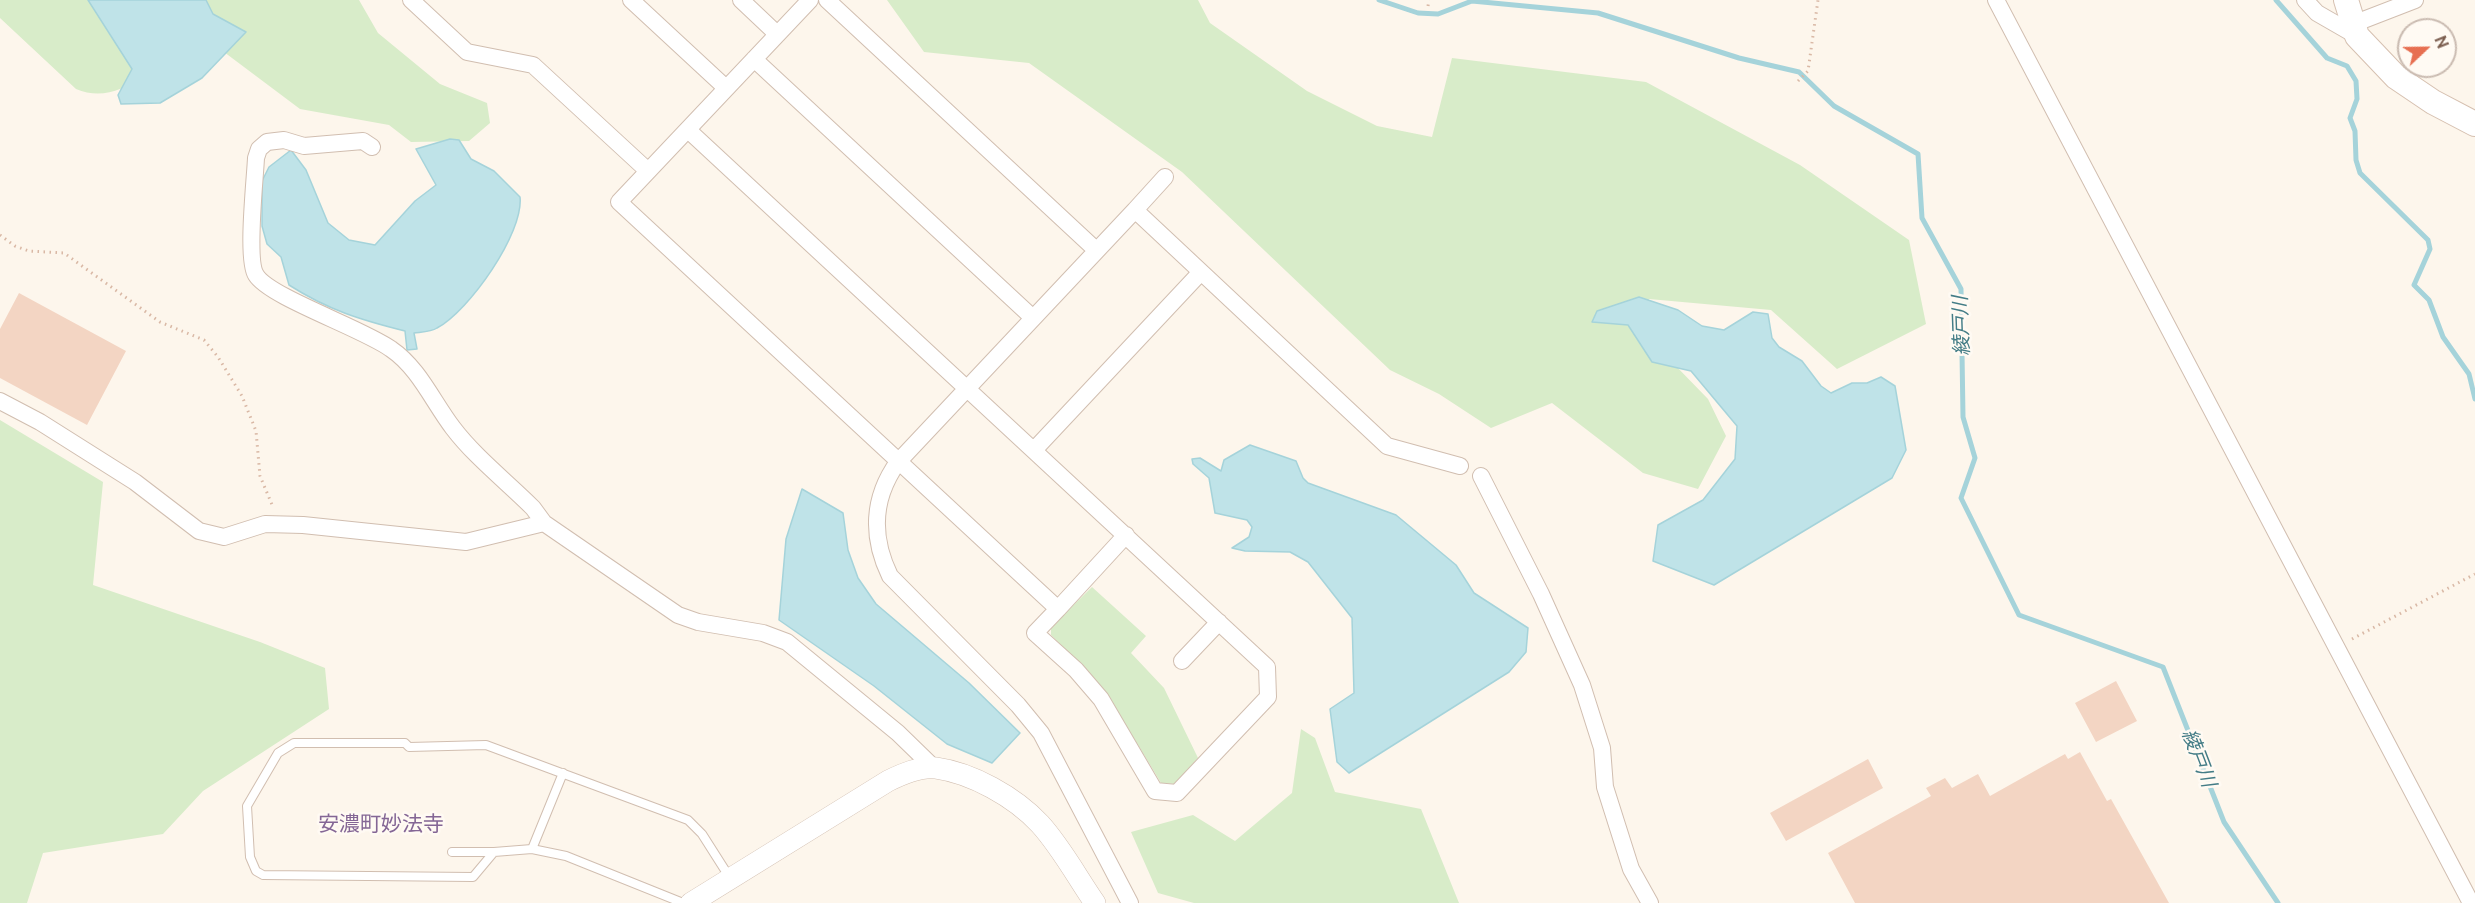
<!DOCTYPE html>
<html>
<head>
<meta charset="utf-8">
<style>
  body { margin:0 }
  #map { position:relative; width:2475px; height:903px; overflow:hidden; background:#fdf6ec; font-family:Ubuntu,sans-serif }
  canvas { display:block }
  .north { position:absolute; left:2397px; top:18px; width:60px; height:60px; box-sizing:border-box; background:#fffaf3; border:2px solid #cabbb1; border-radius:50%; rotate:68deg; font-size:16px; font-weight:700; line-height:24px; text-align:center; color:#7a5c4d }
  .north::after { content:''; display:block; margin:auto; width:21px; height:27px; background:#e76f51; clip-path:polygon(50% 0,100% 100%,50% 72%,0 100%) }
</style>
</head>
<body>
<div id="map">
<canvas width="2475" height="903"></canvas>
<div class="north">N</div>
</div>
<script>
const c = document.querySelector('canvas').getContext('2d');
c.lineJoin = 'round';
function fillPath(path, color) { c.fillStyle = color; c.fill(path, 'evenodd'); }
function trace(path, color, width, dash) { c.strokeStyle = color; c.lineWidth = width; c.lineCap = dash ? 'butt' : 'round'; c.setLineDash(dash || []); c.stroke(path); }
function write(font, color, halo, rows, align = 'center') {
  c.font = font + ' Ubuntu,"Noto Sans JP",sans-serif'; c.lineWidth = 5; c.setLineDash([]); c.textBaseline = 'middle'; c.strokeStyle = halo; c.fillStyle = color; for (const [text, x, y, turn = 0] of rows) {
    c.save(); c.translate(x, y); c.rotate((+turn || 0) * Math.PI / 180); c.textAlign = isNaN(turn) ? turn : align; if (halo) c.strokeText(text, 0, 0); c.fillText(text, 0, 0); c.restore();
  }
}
const green = new Path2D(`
  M0,0H112L141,75C123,92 99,99 76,89L0,18Z
  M196,0H359L378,33L440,84L487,103L490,123L469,141L411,142L389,125L300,109L216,46Z
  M887,0H1198L1210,23L1307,91L1377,126L1432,137L1452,58L1646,82L1800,165L1909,240L1926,324L1837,369L1771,310L1649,299L1638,327L1708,399L1726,436L1698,489L1643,473L1552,403L1491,428L1439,394L1390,370L1182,172L1029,63L924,52Z
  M0,420L103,482L93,585L260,642L325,668L329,709L203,791L163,834L43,853L27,903H0Z
  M1092,587L1146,636L1131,653L1164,688L1198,758L1175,784L1161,783C1128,727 1099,680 1051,635V627Z
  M1301,729L1315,738L1335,792L1421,809L1459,903H1194L1158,893L1131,832L1193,815L1235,841L1292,793Z`);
const water = new Path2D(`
  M88,0H206L213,14L246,32L202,78L160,103L121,104L118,95L132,69Z
  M450,139L459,140L471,159L494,171L520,197C524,233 469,311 437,328C431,332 421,332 414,333L417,349L407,350L405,331C361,320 328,310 289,285L281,257L267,244L262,226V181L269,167L291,150L306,170L328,223L349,240L375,245L415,201L436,185L416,149Z
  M1639,297L1678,310L1702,326L1724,330L1753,312L1768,314L1772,338L1779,347L1802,361L1821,386L1831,393L1852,383H1867L1881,377L1895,386L1906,450L1892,478L1714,585L1653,561L1658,525L1703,500L1735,459L1737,426L1691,371L1652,362L1628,325L1592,322L1597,311Z
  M1250,445L1296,461L1303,478L1308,483L1396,515L1456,565L1474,593L1528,628L1526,652L1509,672L1349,773L1337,762L1330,709L1354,693L1352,618L1308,562L1290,552L1245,551L1232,548L1249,537L1252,527L1247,520L1215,513L1209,478L1193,464L1192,459L1200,458L1221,471L1224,460Z
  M802,489L843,513L848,550L858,578L876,604L969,683L1020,733L992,763L947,744L874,686L779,620L786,539Z`);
const stream = new Path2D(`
  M1379,0L1418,13L1438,14L1472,1L1598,13L1739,58L1799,72L1834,106L1918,154L1922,218L1961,289L1963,417L1975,458L1961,498L2019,615L2163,667L2224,822L2278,903
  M2276,0L2327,58L2347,66L2356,81L2357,99L2350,118L2355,131L2356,160L2360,173L2428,240L2430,249L2414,285L2429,300L2443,337L2469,374L2475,399`);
const building = new Path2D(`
  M19,293L126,351L87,425L0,378V329Z
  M2116,681L2137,721L2096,742L2075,703Z
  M2080,752L2107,801L2111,799L2169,903H1855L1828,853L1931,796L1926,788L1945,778L1952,788L1978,774L1990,796L2065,754L2068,759Z
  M1868,759L1883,788L1786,841L1770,813Z`);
const path = new Path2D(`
  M1428,6L1429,0
  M1798,81L1808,71L1818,0
  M0,235L15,246L29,251L64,253L160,322L204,340L218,357L242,396L256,431L260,476L273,507
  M2352,639L2475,574`);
const service = new Path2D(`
  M532,849L563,773
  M452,852H494
  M683,903L566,856L532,849L494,852L473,877L263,875L256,871L250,857L247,806L278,753L294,743H405L409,747L486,745L688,820L702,834L730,878`);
const minor = new Path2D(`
  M411,0L467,52L533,65L648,171
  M631,0L726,88
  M741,0L777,34
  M827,0L1096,250
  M1996,0L2471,903
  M2305,0L2317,13L2357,36
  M2353,24L2415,0
  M754,59L1033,318
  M688,130L1267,667L1268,697L1177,793L1155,791L1101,699L1076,670L1035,633L1058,609L619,202L810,0
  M372,147L363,141L304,146L284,140L267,142L259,149L256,158C255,180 246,260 256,275C269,297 364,329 391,349C419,368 433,402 453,428C475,457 507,482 533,508L544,523L678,615L698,622L763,633L787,642L898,733L934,768
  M1135,210L1165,177
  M0,401L40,422L135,482L199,531L224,537L265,524L303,525L466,542L544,523
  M1035,449L1201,272
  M1481,476L1541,594L1582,685L1602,748L1605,787L1631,869L1650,903
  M1058,609L1126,535
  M1182,661L1219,622
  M1130,903L1041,733L1018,705L890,576C871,537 872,498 898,462L1135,210L1387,446L1460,466`);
const tertiary = new Path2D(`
  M691,903L888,781C902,774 920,766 936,768C972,773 1015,797 1040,824C1061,847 1077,877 1095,903`);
const secondary = new Path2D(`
  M2346,0L2357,36L2396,77L2433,102L2475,124`);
const waterNames = [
  ["綾戸川",1961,326,-92],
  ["綾戸川",2199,758,69]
];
const quarterNames = [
  ["安濃町妙法寺",381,824]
];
fillPath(green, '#d8ecc9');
fillPath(water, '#bfe3e8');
trace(water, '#a5d3da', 1.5);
trace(stream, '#a5d3da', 5);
fillPath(building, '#f3d5c3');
trace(service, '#d1beb0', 10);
trace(minor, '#d1beb0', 18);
trace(tertiary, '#d1beb0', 22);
trace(secondary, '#d6c0b0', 26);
trace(path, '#d9b8a5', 3, [1.5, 4.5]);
trace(service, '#fff', 8);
trace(minor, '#fff', 16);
trace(tertiary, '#fff', 21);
trace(secondary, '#fff', 24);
write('italic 20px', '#437c86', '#fffaf3', waterNames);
write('21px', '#846695', '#fffaf3', quarterNames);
</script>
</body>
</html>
